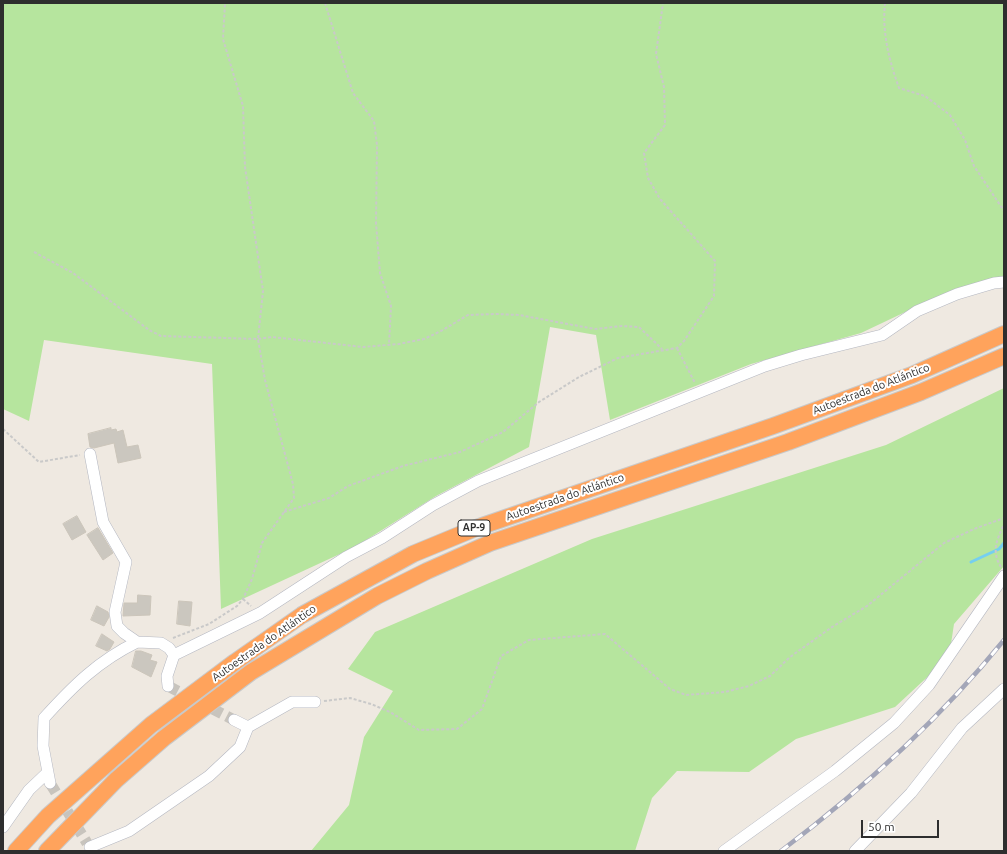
<!DOCTYPE html>
<html>
<head>
<meta charset="utf-8">
<style>
  body { margin:0 }
  #map { position:relative; width:1007px; height:854px; overflow:hidden; background:#efe9e1; font-family:Ubuntu,sans-serif }
  canvas { display:block }
  .frame { position:absolute; inset:0; border:4px solid #2e2e2e; pointer-events:none }
  .scale { position:absolute; left:861px; top:820px; width:78px; height:18px; box-sizing:border-box; border:2px solid #2e2e2e; border-top:0; padding-left:5px; font-size:12px; line-height:14px; white-space:nowrap; color:#2e2e2e; -webkit-text-stroke:3px #fff; paint-order:stroke }
</style>
</head>
<body>
<div id="map">
<canvas width="1007" height="854"></canvas>
<div class="frame"></div>
<div class="scale">50 m</div>
</div>
<script>
const c = document.querySelector('canvas').getContext('2d');
c.lineJoin = 'round';
function fillPath(path, color) { c.fillStyle = color; c.fill(path, 'evenodd'); }
function trace(path, color, width, dash) { c.strokeStyle = color; c.lineWidth = width; c.lineCap = dash ? 'butt' : 'round'; c.setLineDash(dash || []); c.stroke(path); }
function write(font, color, halo, rows, align = 'center') {
  c.font = font + ' Ubuntu,sans-serif'; c.lineWidth = 4; c.setLineDash([]); c.textBaseline = 'middle'; c.strokeStyle = halo; c.fillStyle = color; for (const [text, x, y, turn = 0] of rows) {
    c.save(); c.translate(x, y); c.rotate((+turn || 0) * Math.PI / 180); c.textAlign = isNaN(turn) ? turn : align; if (halo) c.strokeText(text, 0, 0); c.fillText(text, 0, 0); c.restore();
  }
}
const green = new Path2D(`
  M3,3H1004V278L939,296L861,333L751,364L610,420L596,335L550,327L529,447L436,496L355,547L221,609L212,364L44,340L29,421L3,409Z
  M1004,388V566L954,624L949,657L895,707L796,739L749,772L677,771L652,798L635,851H311L349,805L364,737L393,691L348,669L375,632L592,539L886,445Z`);
const stream = new Path2D(`
  M971,562L999,549L1004,543`);
const building = new Path2D(`
  M111,428V430L116,429L117,432L123,430L127,447L138,445L141,458L118,463L114,443L94,448L90,447L88,434Z
  M77,516L86,532L72,540L63,524Z
  M98,528L113,553L103,560L87,535Z
  M138,595L151,596L150,615L123,616L124,603H137Z
  M179,601L192,602L190,626L177,624Z
  M97,606L108,612L109,617L104,626L91,620Z
  M102,634L114,642L110,649L107,651L96,646Z
  M136,651H141L152,655L150,660L157,662L151,677L132,667Z`);
const minorTunnel = new Path2D(`
  M168,686L234,720
  M50,783L87,843`);
const path = new Path2D(`
  M325,3L353,93L374,121L377,145L376,223L380,273L391,306L389,345
  M885,3C882,33 889,60 899,88L925,96L950,115L965,140L974,166L1004,211
  M34,252L73,273L149,330L161,336L258,339L272,337L363,347L399,344L424,339L441,331L468,315L496,314L519,315L595,329L622,326L639,327L662,349
  M677,348L695,383
  M3,429L39,462L80,455
  M284,512L329,498L348,486L403,466L460,452L503,432L539,402L579,377L618,358L677,348L684,341L714,296L715,261L660,199L648,178L644,153L665,125L664,87L656,54L663,3
  M1001,567C991,551 997,540 1004,524
  M243,599L251,606
  M173,638L209,624L237,606L243,599L252,579L262,543L294,498L293,484L265,380L258,339L263,291L245,167L243,106L223,39L225,3
  M324,701L350,698L371,704L390,712L419,730L457,729L482,709L501,656L529,640L605,634L670,689L686,695L725,692L749,686L770,676L790,657L832,627L867,606L944,543L974,529L1004,518`);
const minor = new Path2D(`
  M90,454L103,522L126,562L115,612L117,626L124,633L137,642L161,643L169,648L174,655L167,676L168,686
  M174,655L260,613L346,557L382,538L433,505L478,481L765,366L801,355L882,335L917,311L957,294L994,283L1004,282
  M234,720L248,727
  M50,783L43,746L44,718C73,686 98,661 137,642
  M3,827L29,790L48,772
  M90,847L129,831L209,776L240,747L248,727L292,702H315
  M724,851L835,771L894,723L929,685L1004,576
  M855,851L911,793L962,728L1004,689`);
const highway = new Path2D(`
  M16,851L48,816L151,725L235,662L302,615L413,554L476,528L773,426L912,375L1004,334
  M47,851L116,780L164,738L251,672L377,596L427,571L490,543L788,442L921,392L1004,356`);
const rail = new Path2D(`
  M781,851C863,789 939,720 1004,640`);
const shields = [
  [474,528,32]
];
const shieldNames = [
  ["AP-9",474,528]
];
const streetNames = [
  ["Autoestrada do Atlántico",871,389,-21],
  ["Autoestrada do Atlántico",565,497,-19],
  ["Autoestrada do Atlántico",264,643,-35]
];
fillPath(green, '#b6e59e');
trace(stream, '#75cff0', 3);
fillPath(building, '#cbc7bf');
trace(building, '#cbc5ba', 1);
trace(minorTunnel, '#c8c4bd', 11, [11, 5.5]);
trace(minor, '#b4b7c1', 12);
trace(highway, '#c9c9c9', 18);
trace(path, '#c9c9c9', 2, [3, 2]);
trace(minor, '#fff', 11);
trace(highway, '#ffa35c', 16);
trace(rail, '#a3a6b8', 4.5);
trace(rail, '#fff', 3, [9]);
for (const [x, y, w] of shields) { const box = new Path2D(); box.roundRect(x - w / 2, y - 8, w, 16, 3); c.fillStyle = '#fff'; c.fill(box); trace(box, '#2e2e2e', 1); }
write('bold 10px', '#2e2e2e', null, shieldNames);
write('11px', '#2e2e2e', '#fff', streetNames);
</script>
</body>
</html>
